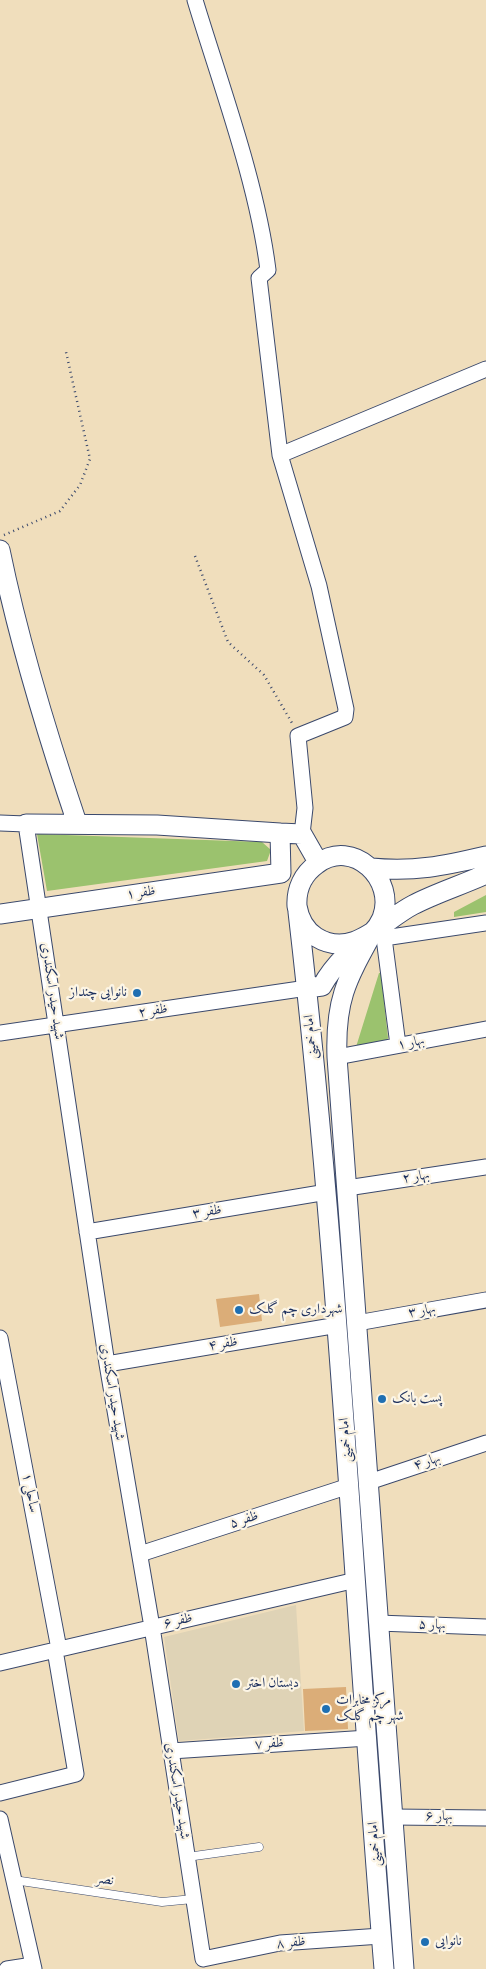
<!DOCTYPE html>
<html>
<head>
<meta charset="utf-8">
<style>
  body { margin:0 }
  canvas { display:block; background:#f0debc }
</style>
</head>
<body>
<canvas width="486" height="1969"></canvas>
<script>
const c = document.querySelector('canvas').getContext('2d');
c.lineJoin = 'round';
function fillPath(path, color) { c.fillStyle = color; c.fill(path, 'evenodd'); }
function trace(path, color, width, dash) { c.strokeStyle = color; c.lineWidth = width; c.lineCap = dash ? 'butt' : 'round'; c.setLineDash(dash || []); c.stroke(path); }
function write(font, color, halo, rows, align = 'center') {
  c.font = font + ' "IM FELL Great Primer",Amiri,serif'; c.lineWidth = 4.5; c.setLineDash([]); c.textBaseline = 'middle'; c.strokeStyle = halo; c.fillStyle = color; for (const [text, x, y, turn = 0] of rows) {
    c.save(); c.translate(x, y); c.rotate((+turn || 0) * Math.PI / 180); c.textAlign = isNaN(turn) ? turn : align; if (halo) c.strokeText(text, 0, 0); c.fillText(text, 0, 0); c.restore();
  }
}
const built = new Path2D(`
  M296,1605L304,1731L179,1741L164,1637Z`);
const green = new Path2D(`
  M37,834L262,842L271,850L267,861L47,891Z
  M486,895V912L454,917V912Z
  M379,973H381L388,1038L387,1041L356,1047Z`);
const building = new Path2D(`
  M259,1294L262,1321L220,1327L216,1299Z
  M346,1687L348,1729L305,1731L303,1689Z`);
const path = new Path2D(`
  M4,535L60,511L80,485L90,459L66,352
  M195,556L228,642L264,675L292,723`);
const service = new Path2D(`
  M187,1857L259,1847
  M14,1880L162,1902L193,1899`);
const minor = new Path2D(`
  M195,0C221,86 257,182 268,270L259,278L280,455L319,586L346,709L345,717L298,736L305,808L302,834
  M280,455L486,369
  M0,823L26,824L107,1364L152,1627L203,1959L280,1943L381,1936
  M0,1033L307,988
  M398,1045L384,938L486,923
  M337,1057L486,1029
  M347,1188L486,1167
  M87,1232L327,1192
  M357,1323L486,1300
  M0,1338L59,1649
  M107,1364L338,1325
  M369,1482L486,1443
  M140,1554L349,1486
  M378,1623L486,1627
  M0,1663L356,1580
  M171,1751L368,1738
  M0,1793L76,1774L55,1650
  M393,1817L486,1818
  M0,1819L34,1969
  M7,1969L33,1965`);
const tertiary = new Path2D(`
  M0,550C19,643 47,734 77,823
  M26,824L157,825L280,833L281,873
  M280,833L302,834L318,862
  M371,868C415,872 443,866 486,856
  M298,912C339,1264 355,1617 384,1969
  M0,914L281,873
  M373,932C346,981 335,1000 337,1057L404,1969
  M307,988L322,986C328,975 336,965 345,956C357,944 375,935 382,918C397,880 353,837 317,864C303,874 296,889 297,906C299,918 305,930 316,937C353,960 382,921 413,905C436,893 462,885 486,874`);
const markers = [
  [137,993,5,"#1f6fb2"],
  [239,1310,5,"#1f6fb2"],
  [382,1399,5,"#1f6fb2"],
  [236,1684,5,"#1f6fb2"],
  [326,1709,5,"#1f6fb2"],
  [425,1942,5,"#1f6fb2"]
];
const streetNames = [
  ["ظفر ۱",141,893,-8],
  ["شهید حیدر اسکندری",52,991,82],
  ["ظفر ۲",153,1011,-9],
  ["امام خمینی",311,1037,-95],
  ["بهار ۱",411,1043,-11],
  ["بهار ۲",416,1177,-9],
  ["ظفر ۳",207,1212,-9],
  ["بهار ۳",422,1311,-10],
  ["ظفر ۴",223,1344,-9],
  ["شهید حیدر اسکندری",112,1392,81],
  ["امام خمینی",346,1440,-94],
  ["بهار ۴",427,1462,-18],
  ["ساحلی ۱",30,1493,79],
  ["ظفر ۵",244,1520,-18],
  ["ظفر ۶",178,1621,-13],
  ["بهار ۵",432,1625,2],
  ["ظفر ۷",269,1744,-4],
  ["شهید حیدر اسکندری",177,1791,81],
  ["بهار ۶",439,1817],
  ["امام خمینی",375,1844,-94],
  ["نصر",105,1880,8],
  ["ظفر ۸",291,1943,-6]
];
const poiNames = [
  ["نانوایی چنداز",127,993,"right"],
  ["شهرداری چم گلک",249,1310],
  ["پست بانک",392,1399],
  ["دبستان اختر",246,1684],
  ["مرکز مخابرات",336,1701],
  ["شهر چم گلک",336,1717],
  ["نانوایی",435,1942]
];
fillPath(built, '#dfd3b6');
fillPath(green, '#9bc26e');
fillPath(building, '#dbad78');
trace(service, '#3b496c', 9);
trace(minor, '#3b496c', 17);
trace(tertiary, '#3b496c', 21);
trace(path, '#3b496c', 2.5, [1, 4]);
trace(service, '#fff', 8);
trace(minor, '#fff', 15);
trace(tertiary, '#fff', 19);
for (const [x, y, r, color] of markers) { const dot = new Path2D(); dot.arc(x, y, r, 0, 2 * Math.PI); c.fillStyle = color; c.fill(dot); trace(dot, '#fcf5e5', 2); }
write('14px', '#1b2f5e', '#fcf5e5', streetNames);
write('14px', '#1b2f5e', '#fcf5e5', poiNames, 'left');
</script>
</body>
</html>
